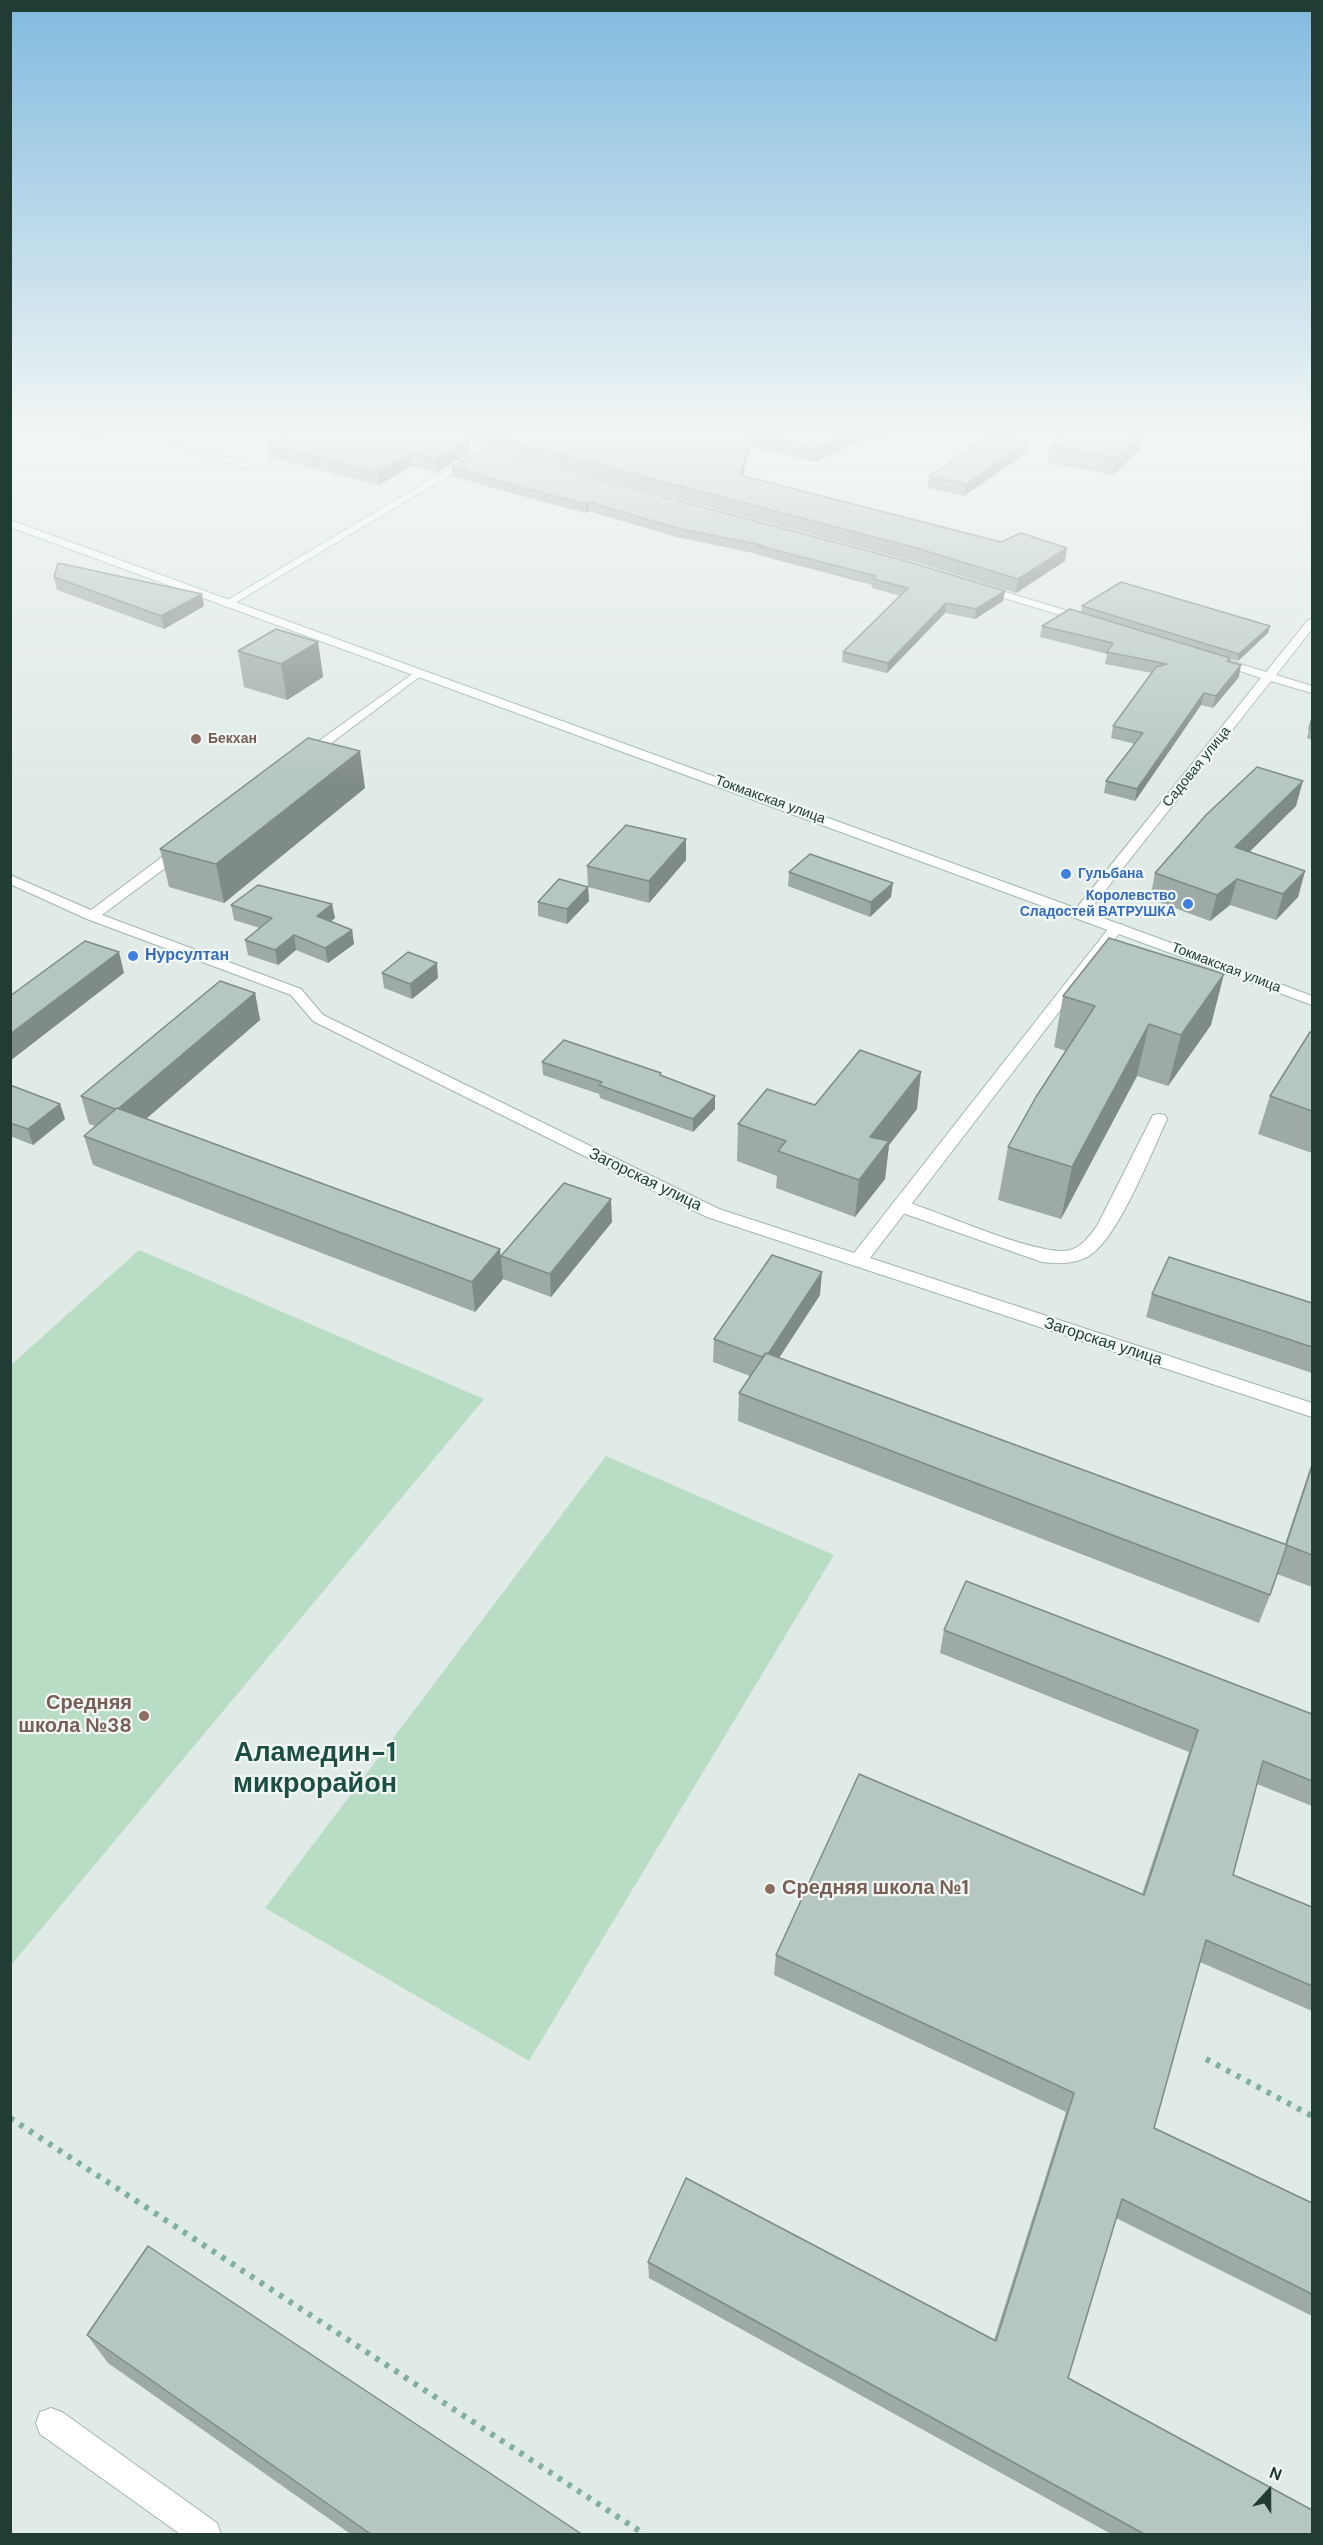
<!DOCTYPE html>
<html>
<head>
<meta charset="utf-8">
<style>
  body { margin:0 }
  #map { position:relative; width:1323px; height:2545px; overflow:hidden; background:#e0ebe7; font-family:"DM Sans",sans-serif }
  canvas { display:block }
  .frame { position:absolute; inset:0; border:12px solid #213c35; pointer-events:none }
  .north { position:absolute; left:1239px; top:2461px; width:60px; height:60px; -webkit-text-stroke:4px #f1f8f5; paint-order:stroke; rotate:21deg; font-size:16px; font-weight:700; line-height:24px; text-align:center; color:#213c35 }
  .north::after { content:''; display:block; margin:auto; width:21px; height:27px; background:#213c35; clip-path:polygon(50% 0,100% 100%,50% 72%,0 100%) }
</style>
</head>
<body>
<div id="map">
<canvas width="1323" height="2545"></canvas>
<div class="frame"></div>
<div class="north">N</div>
</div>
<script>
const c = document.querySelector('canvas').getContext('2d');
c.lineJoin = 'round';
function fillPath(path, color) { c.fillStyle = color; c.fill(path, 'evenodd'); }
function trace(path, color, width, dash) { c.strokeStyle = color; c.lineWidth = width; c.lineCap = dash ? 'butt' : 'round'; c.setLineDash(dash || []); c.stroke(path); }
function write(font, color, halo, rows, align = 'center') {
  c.font = font + ' "DM Sans",sans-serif'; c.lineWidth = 4.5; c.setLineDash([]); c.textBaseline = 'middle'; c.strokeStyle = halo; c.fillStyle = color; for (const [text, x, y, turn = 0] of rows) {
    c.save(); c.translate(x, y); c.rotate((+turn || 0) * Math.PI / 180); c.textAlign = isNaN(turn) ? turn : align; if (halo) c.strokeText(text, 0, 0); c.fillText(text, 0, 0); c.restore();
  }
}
const green = new Path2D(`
  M139,1250L484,1399L11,1965V1365Z
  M606,1456L834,1555L529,2061L265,1908Z`);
const pathFar1 = new Path2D(`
  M1234,428L1312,448`);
const path = new Path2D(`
  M1206,2059L1312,2116
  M10,2118L644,2534`);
const service = new Path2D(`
  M1159,1114L1165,1115L1167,1119C1152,1151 1117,1242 1087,1257C1073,1264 1057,1264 1042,1262L894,1210L891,1206L894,1202L900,1200C937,1210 1039,1258 1070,1250C1082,1247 1090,1235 1097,1226L1151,1119L1153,1115Z
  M51,2408L62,2412L217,2523L221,2534H180L40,2434L36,2423L40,2412Z`);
const minor = new Path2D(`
  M118,428H131L253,466L245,468Z
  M424,428H436L508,458L503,461L472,450Z
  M470,456L478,458L230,606L226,607L221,604Z
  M982,585L1091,618L1093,620L1087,623L1083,622L978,590V586Z
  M1312,619V629L1276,675L1312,686V693L1271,681L1085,916H1075L1073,913L1075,910L1261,678L1213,662V658H1221L1266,672L1308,620Z
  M418,670L422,671V675L310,759H302L300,756L302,753Z
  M183,844L190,848L188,851L102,915L301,989L323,1015L719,1209L854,1253L1112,924H1122L1124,927L1122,930L870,1258L1312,1403V1417L707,1217L313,1021L291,995L87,919L10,884V875L91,910L178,845Z`);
const secondary = new Path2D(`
  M10,520L1155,937L1312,996V1005L10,527Z`);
const wall = new Path2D(`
  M46,428H117V430L87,439Z
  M154,428H186L175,433Z
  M303,428H897L869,441L863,439L815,462L750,447L743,476L1065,561L1016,593L915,562L486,448L477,443L476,430L466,437L452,431L469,440L470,452L437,472L411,466L379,485L269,457L268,445Z
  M1028,442L1027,453L964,496L928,488L929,476Z
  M1050,445L1140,449L1114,475L1048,463Z
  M452,467L1005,591L1003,601L975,619L945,613L887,673L842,662L843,652L900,596L872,588V585L758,555V554L676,537L589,511L586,513L532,499L452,476Z
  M54,577L204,606L164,629L57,590Z
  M1082,606L1270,626L1268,633L1238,661L1230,659V662L1239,677L1213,708L1201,705L1135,801L1104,793L1106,781L1135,744L1111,738L1113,726L1152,673L1105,664L1107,654L1040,637L1042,626L1081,613Z
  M318,642L323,677L287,700L244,687L238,651Z
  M1312,718V740L1307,738Z
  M365,788L224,903L169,887L160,849Z
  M1296,806L1249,852L1305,871L1298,897L1276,920L1230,905L1210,921L1150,899L1155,873Z
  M686,839V860L649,903L588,887L589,901L567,924L538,916V902L588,887L587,866Z
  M789,872L891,897L870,917L788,886Z
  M332,904L335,918L331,921L352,930L354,944L328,963L296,950L278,965L248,955L245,940L260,928L234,920L231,905Z
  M382,973L438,978L412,999L384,988Z
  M255,993L260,1020L146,1119L501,1256L612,1222L551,1297L503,1279L475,1312L93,1165L84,1136L95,1126L89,1124L81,1096Z
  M1063,996L1211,1025L1168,1086L1137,1076L1061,1219L998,1200L1008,1147L1066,1051L1054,1047Z
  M1312,1033V1153L1258,1134L1270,1096Z
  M542,1062L715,1109L693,1132L600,1098L599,1094L543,1075Z
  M10,1085L60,1104L65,1119L33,1145L10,1136Z
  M815,1105L917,1109L889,1145L885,1179L855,1217L776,1188L777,1176L737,1161L738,1124Z
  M1152,1294L1312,1303V1373L1146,1317Z
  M820,1295L779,1358L1285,1544L1312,1462V1587L1277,1574L1270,1595L1259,1623L738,1421L739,1393L750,1376L713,1362L714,1339Z
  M944,1630L1312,1714V1806L1257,1784L1233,1875L1312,1907V2011L1200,1962L1154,2128L1312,2203V2316L1116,2218L1068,2378L1312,2535H1113L649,2278L648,2262L994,2340L1066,2112L774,1975L776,1955L1142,1894L1189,1752L940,1653Z
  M87,2335L583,2535H352L108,2363Z`);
const shadedWall = new Path2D(`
  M95,428H117V430L87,439L85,431Z
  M174,428H186L175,433Z
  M465,428H481L466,437Z
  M862,428H864L863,439L815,462V449Z
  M870,428H897L869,441Z
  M1143,432L1140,449L1114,475L1117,458Z
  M751,434L750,447L740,488V475Z
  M469,440L470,452L437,472L436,459Z
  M1028,442L1027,453L964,496L966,484Z
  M410,453L411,466L379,485L377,472Z
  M589,502V511L586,513V504Z
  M1067,548L1065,561L1016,593L1018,579Z
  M1005,591L1003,601L975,619L976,609Z
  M202,594L204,606L164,629L161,616Z
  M946,603L945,613L887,673L888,663Z
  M1270,626L1268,633L1238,661L1239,654Z
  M318,642L323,677L287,700L281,664Z
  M1241,665L1239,677L1213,708L1216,696Z
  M1204,693L1201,705L1135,801L1137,789Z
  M360,751L365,788L224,903L216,864Z
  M1303,781L1296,806L1228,873L1235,847Z
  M686,839V860L649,903V881Z
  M1305,871L1298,897L1276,920L1283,894Z
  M1237,879L1230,905L1210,921L1217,895Z
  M893,883L891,897L870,917L871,902Z
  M588,887L589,901L567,924V909Z
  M332,904L335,918L320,931L317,916Z
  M352,930L354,944L328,963L325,948Z
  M294,935L296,950L278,965L275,950Z
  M119,952L124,973L10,1061V1034Z
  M437,963L438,978L412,999L410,984Z
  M1224,974L1211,1025L1168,1086L1181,1035Z
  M255,993L260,1020L125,1137L117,1110Z
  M1149,1024L1137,1076L1061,1219L1072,1167Z
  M921,1072L917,1109L889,1145L885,1179L855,1217L859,1180L870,1137Z
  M715,1096V1109L693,1132V1119Z
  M60,1104L65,1119L33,1145L28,1129Z
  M611,1199L612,1222L551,1297L550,1274Z
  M500,1249L503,1279L475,1312L472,1282Z
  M822,1272L820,1295L764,1381L765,1358Z`);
const building = new Path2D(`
  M74,428H95L85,431Z
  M303,428H444L469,440L436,459L410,453L377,472L268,445Z
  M480,428H862L815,449L751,434L740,475L1001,542L1021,533L1067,548L1018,579L916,548L485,435L476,430Z
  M1071,428H1116L1143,432L1117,458L1050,445Z
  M991,434L1028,442L966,484L929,476Z
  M483,449L906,561L1005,591L976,609L946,603L888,663L843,652L908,588L873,579L876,576L759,546L761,545L676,528L589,502L586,504L531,490L452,467Z
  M58,563L202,594L161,616L54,577Z
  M1121,582L1270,626L1239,654L1082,606Z
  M1070,609L1230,658L1227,661L1241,665L1216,696L1204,693L1137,789L1106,781L1143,733L1113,726L1156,667L1167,664L1107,652L1113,643L1042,626Z
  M276,629L318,642L281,664L238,651Z
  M1312,718V730L1309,729Z
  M308,738L360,751L216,864L160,849Z
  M1257,767L1303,781L1235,847L1305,871L1283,894L1237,879L1217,895L1155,873L1206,815Z
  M626,825L686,839L649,881L587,866Z
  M810,854L893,883L871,902L789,872Z
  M559,879L588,887L567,909L538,902Z
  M258,885L332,904L317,916L352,930L325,948L294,935L275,950L245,940L272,918L231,905Z
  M1109,938L1224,974L1181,1035L1149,1024L1072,1167L1008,1147L1036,1097L1095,1006L1063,996Z
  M85,941L119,952L10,1034V996Z
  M408,952L437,963L410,984L382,973Z
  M220,981L255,993L119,1108H117L115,1109L81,1096Z
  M1310,1032L1312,1033V1111L1270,1096Z
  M564,1040L661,1073L660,1075L715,1096L693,1119L599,1085L602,1082L542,1062Z
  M860,1050L921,1072L870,1137L889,1141L859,1180L778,1151L786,1141L738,1124L767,1089L815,1105Z
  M10,1085L60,1104L28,1129L10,1123Z
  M117,1108L500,1249L472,1282L84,1136Z
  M564,1183L611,1199L550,1274L501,1256Z
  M772,1255L822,1272L768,1354L766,1353L762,1357L714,1339Z
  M1169,1257L1312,1303V1347L1152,1294Z
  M766,1353L1287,1545L1270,1595L739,1393Z
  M1312,1466V1555L1286,1545Z
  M966,1581L1312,1714V1781L1263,1761L1233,1875L1312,1907V1986L1206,1940L1154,2128L1312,2203V2294L1122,2199L1068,2378L1312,2510V2535H1146L648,2262L686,2178L996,2341L1074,2093L776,1955L859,1774L1144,1895L1198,1730L944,1630Z
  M148,2246L583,2535H372L87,2335Z`);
const markers = [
  [196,739,6,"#8d6e63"],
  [1066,874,6,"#3f7fe0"],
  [1188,904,6,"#3f7fe0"],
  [133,956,6,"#3f7fe0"],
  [144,1716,6,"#8d6e63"],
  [770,1889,6,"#8d6e63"]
];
const farEducationnames = [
  ["Бекхан",208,739]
];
const farStreetnames = [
  ["Садовая улица",1197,767,-51],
  ["Токмакская улица",770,800,20],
  ["Токмакская улица",1226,968,21]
];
const farShopnames = [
  ["Гульбана",1078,874],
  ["Королевство",1176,896,"right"],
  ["Сладостей ВАТРУШКА",1176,912,"right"]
];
const shopNames = [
  ["Нурсултан",145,956]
];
const streetNames = [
  ["Загорская улица",645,1180,26],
  ["Загорская улица",1103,1342,18]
];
const nearEducationnames = [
  ["Средняя",132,1704],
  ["школа №38",132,1727],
  ["Средняя школа №1",782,1889,"left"]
];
const nearDistrictnames = [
  ["Аламедин-1",315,1754],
  ["микрорайон",315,1785]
];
fillPath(green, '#b9ddc4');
trace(service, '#a3b3ae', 2);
trace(minor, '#a3b3ae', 2);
trace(secondary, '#9fb7af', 2);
trace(pathFar1, '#81afa2', 2, [1.5, 2]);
trace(path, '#81afa2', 6, [4.5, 7]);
fillPath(service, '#fff');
fillPath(minor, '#fff');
fillPath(secondary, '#fff');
fillPath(wall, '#9daaa5');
fillPath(shadedWall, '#7f8b86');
fillPath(building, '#b6c6c0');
trace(building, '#7f8b86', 1.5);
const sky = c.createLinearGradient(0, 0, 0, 784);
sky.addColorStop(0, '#81badf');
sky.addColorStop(0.55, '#f1f6f4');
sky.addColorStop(1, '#f1f6f400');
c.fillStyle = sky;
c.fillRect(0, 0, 1323, 784);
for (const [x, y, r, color] of markers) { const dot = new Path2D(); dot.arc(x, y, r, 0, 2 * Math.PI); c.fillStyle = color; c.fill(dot); trace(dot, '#f1f8f5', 2); }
write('bold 14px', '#785e54', '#f1f8f5', farEducationnames, 'left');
write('14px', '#213c35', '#f1f8f5', farStreetnames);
write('bold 14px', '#366cbe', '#f1f8f5', farShopnames, 'left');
write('bold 16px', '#366cbe', '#f1f8f5', shopNames, 'left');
write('16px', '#213c35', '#f1f8f5', streetNames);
write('bold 20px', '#785e54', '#f1f8f5', nearEducationnames, 'right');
write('bold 27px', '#1d4e44', '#f1f8f5', nearDistrictnames);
</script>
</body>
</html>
